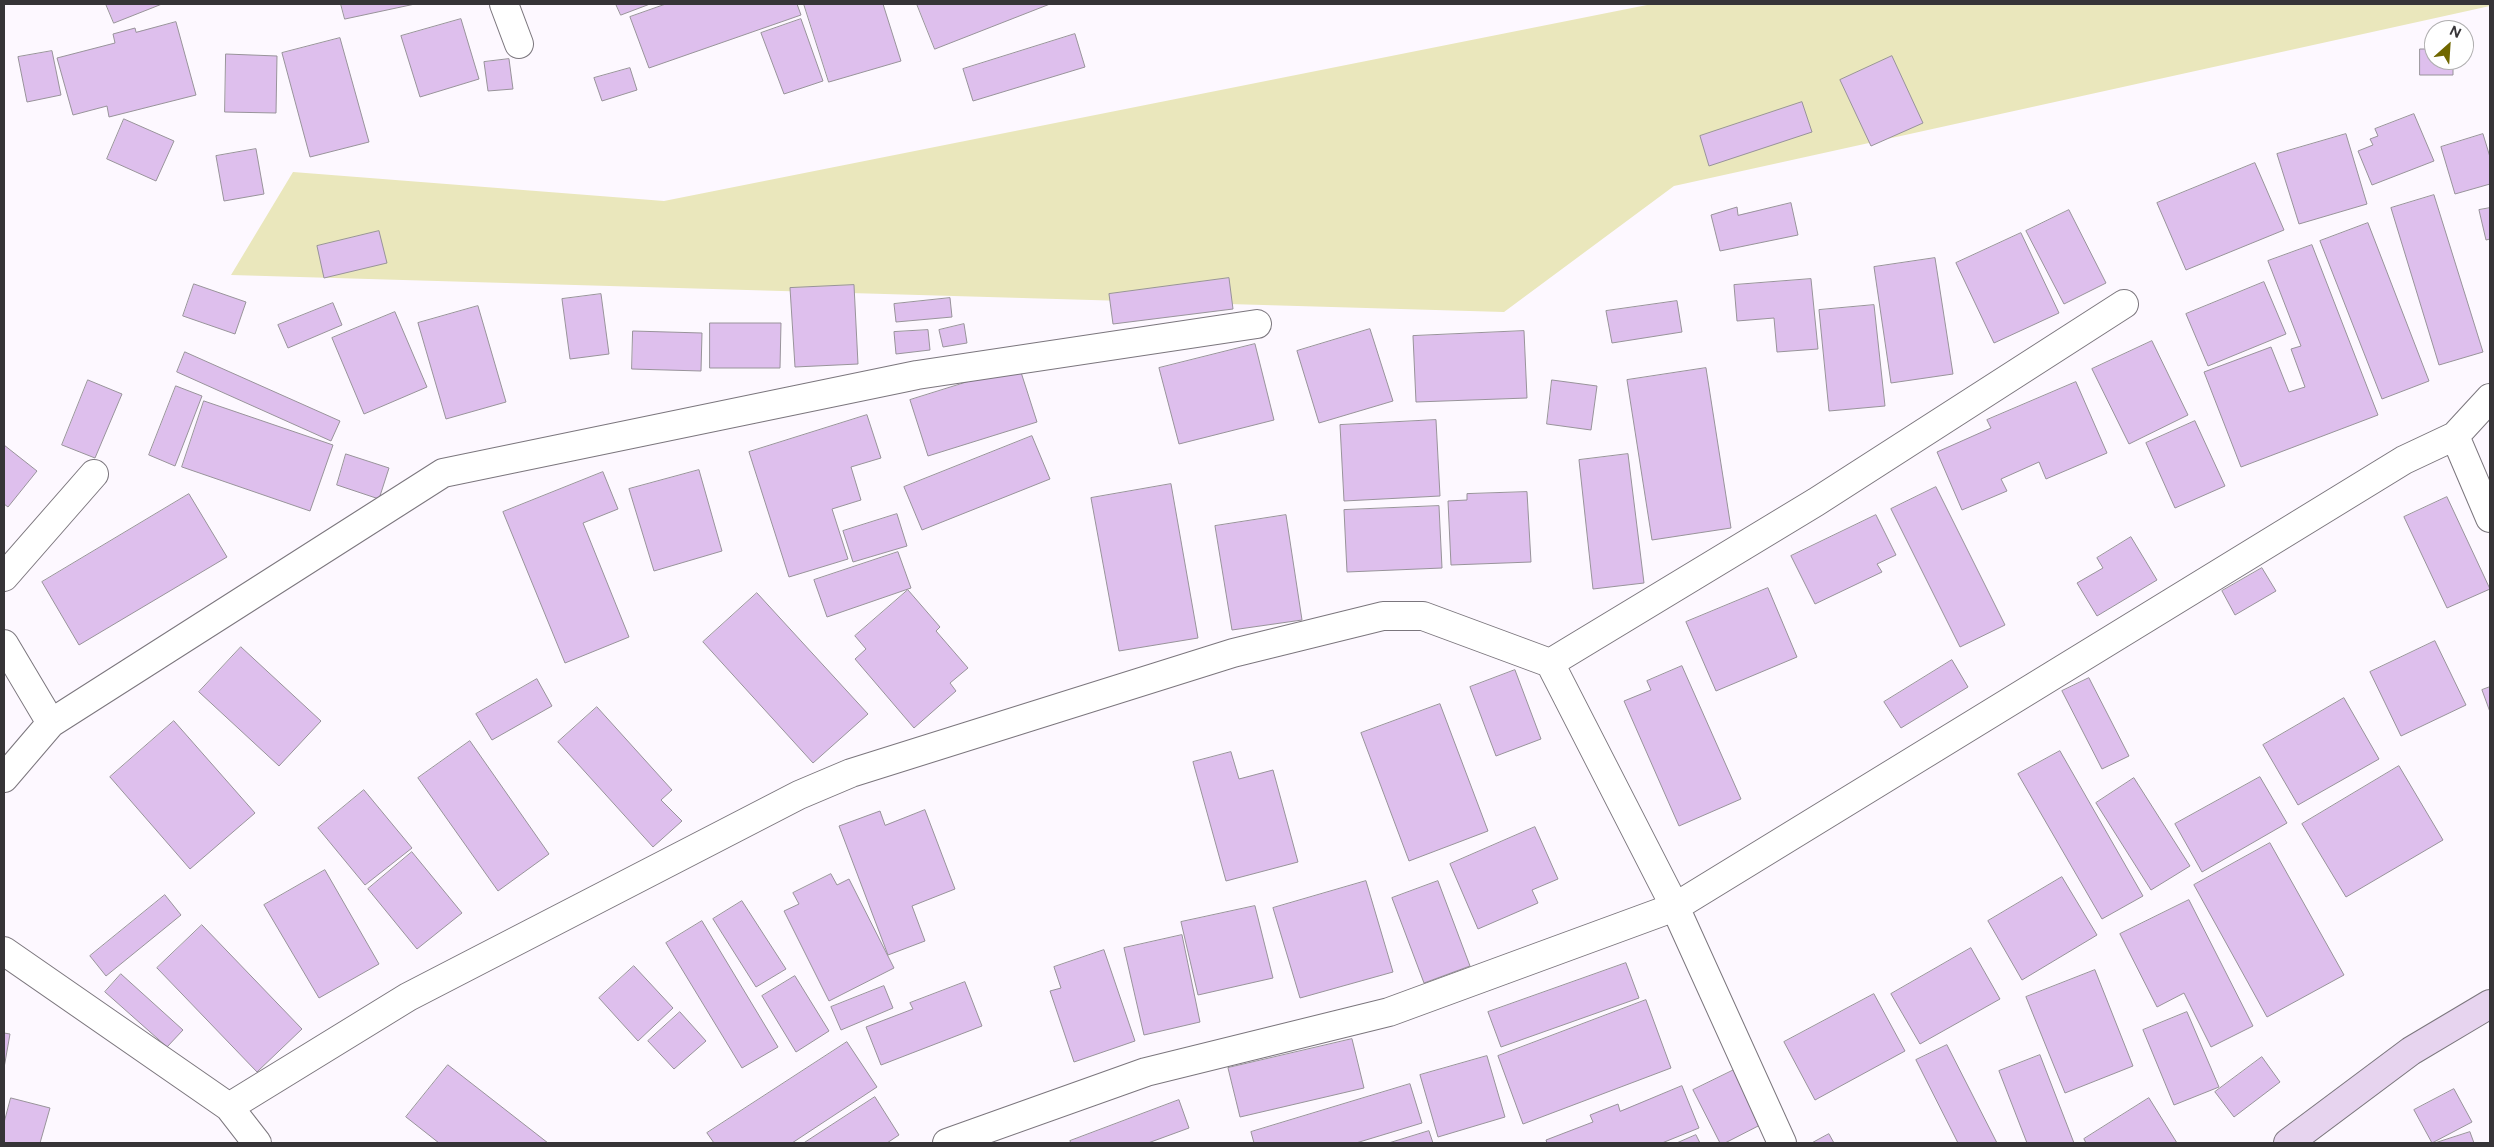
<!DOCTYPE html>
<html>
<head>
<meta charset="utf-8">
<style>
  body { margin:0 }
  #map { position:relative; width:2494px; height:1147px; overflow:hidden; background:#fdf8ff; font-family:Figtree,sans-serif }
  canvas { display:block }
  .frame { position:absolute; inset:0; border:5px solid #363437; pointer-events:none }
  .north { position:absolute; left:2424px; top:20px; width:50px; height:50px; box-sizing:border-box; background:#fff; border:1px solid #afaeaf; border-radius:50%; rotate:26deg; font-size:14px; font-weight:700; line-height:20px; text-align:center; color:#363437 }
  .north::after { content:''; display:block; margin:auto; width:18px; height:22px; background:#706700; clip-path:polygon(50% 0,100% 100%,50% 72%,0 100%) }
</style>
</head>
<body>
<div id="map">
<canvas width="2494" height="1147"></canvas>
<div class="frame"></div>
<div class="north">N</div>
</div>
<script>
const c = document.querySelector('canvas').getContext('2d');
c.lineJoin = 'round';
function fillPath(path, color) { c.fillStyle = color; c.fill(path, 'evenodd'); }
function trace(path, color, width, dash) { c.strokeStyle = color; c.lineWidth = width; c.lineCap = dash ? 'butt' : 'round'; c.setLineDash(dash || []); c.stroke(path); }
const green = new Path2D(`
  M1652,4H2490V6L1674,186L1504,312L231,275L293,172L664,201Z`);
const building = new Path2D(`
  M106,4H162L114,23Z
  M341,4H415L345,19Z
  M616,4H650L621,15Z
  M666,4H797L801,15L649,68L630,17Z
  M804,4H883L901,61L829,82Z
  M917,4H1050L935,49Z
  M461,19L479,79L420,97L401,36Z
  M801,19L823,81L784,94L761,33Z
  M176,22L196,95L109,117L107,106L73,115L57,58L115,43L113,34L135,28L136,32Z
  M1075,34L1085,67L973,101L963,69Z
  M340,38L369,142L310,157L282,53Z
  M2420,49H2434V60H2453V75H2420Z
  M52,51L61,95L27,102L18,57Z
  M226,54L277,56L276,113L225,112Z
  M1892,56L1923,123L1871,146L1840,80Z
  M509,59L513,89L488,91L484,62Z
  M630,68L637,90L602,101L594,78Z
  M1802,102L1812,132L1709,166L1700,136Z
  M2414,114L2434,161L2372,185L2358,151L2373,145L2370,139L2378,136L2375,129Z
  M124,119L174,141L156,181L107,159Z
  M2346,134L2367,204L2299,224L2277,154Z
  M2483,134L2490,157V184L2455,194L2441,147Z
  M256,149L264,194L224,201L216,156Z
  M2255,163L2284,230L2186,270L2157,203Z
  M2434,195L2483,352L2439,365L2391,208Z
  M1791,203L1798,235L1720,251L1711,215L1737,207L1738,215Z
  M2490,208V239L2486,240L2479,210Z
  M2069,210L2106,283L2064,304L2026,231Z
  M2368,223L2429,381L2382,399L2320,241Z
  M379,231L387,263L324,278L317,246Z
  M2021,233L2059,313L1994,343L1956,263Z
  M2312,245L2378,415L2241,467L2204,372L2271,347L2289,392L2305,387L2291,349L2301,346L2268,261Z
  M1935,258L1953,374L1891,383L1874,267Z
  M1229,278L1233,309L1113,324L1109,294Z
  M1811,279L1818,349L1777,352L1774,318L1737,321L1734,285Z
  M2264,282L2286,334L2208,366L2186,314Z
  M194,284L246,302L235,334L183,316Z
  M854,285L858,364L795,367L790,288Z
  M601,294L609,354L570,359L562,299Z
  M950,298L952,317L896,322L894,304Z
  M1677,301L1682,332L1612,343L1606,311Z
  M333,303L342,325L288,348L278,325Z
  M1874,305L1885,406L1829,411L1819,310Z
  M478,306L506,402L446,419L418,323Z
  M395,312L427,387L364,414L332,338Z
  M710,323H781L780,368H710Z
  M964,324L967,343L943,347L939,330Z
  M1370,329L1393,401L1319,423L1297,351Z
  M928,330L930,350L896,354L894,332Z
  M633,331L702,333L701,371L632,369Z
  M1524,331L1527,398L1416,402L1413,336Z
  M2152,341L2188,415L2129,444L2092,369Z
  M1255,344L1274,420L1179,444L1159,368Z
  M185,352L340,421L331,441L177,372Z
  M1019,366L1037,422L928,456L910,400Z
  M1706,368L1731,528L1652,540L1627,380Z
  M88,380L122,394L95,458L62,445Z
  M1552,380L1597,386L1591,430L1547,424Z
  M2076,382L2107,453L2046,479L2039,462L2001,479L2007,491L1962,510L1937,452L1991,428L1987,420Z
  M176,386L202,396L175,466L149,455Z
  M204,401L333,445L310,511L182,467Z
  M867,415L881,458L851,467L861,500L832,509L848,559L789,577L749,452Z
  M1436,420L1440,496L1344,501L1340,425Z
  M2195,421L2225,486L2175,508L2146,443Z
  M1032,436L1050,479L922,530L904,487Z
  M4,445L37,471L8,507L4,504Z
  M346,454L389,468L379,499L337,485Z
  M1628,454L1644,583L1593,589L1579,460Z
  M699,470L722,551L654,571L629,489Z
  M603,472L618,509L583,523L629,637L565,663L503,512Z
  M1171,484L1198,638L1119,651L1091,498Z
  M1936,487L2005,625L1960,647L1891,509Z
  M1527,492L1531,562L1451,565L1448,501L1467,500V494Z
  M189,494L227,557L79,645L42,582Z
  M2447,497L2490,589L2447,608L2404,517Z
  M1439,506L1442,568L1347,572L1344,510Z
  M897,514L907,546L853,562L843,531Z
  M1286,515L1302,620L1232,630L1215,526Z
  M1876,515L1896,555L1877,564L1882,572L1815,604L1791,556Z
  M2131,537L2157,580L2097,616L2077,583L2103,568L2097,558Z
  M898,552L911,588L827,617L814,580Z
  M2262,568L2276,591L2235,615L2222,591Z
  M1768,588L1797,657L1716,691L1686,622Z
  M908,590L940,627L936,631L968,668L950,683L956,691L914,728L855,659L866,649L855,636Z
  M757,593L868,714L813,763L703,642Z
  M2435,641L2466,705L2401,736L2370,672Z
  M241,647L321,721L279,766L199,692Z
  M1952,660L1968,687L1901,728L1884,702Z
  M1682,666L1741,799L1679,826L1624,701L1651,690L1647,681Z
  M1515,670L1541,739L1496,756L1470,687Z
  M2089,678L2129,756L2102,769L2062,691Z
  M537,679L552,706L492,740L476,714Z
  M2490,687V712L2482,690Z
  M2344,698L2379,759L2298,805L2263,745Z
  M1440,704L1488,831L1409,861L1361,733Z
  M597,707L672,790L661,800L682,821L653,847L558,742Z
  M174,721L255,813L190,869L110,777Z
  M470,741L549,854L498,891L418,778Z
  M2060,751L2143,896L2102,919L2018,774Z
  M1231,752L1239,779L1273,770L1298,862L1226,881L1193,762Z
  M2399,766L2443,840L2346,897L2302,824Z
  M2260,777L2287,823L2202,872L2175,824Z
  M2134,778L2190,866L2151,890L2096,803Z
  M364,790L412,848L365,885L318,828Z
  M925,810L955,889L912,906L925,941L888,955L839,826L880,811L885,825Z
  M1535,827L1558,879L1532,890L1538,903L1478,929L1450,864Z
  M2270,843L2344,975L2267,1017L2194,885Z
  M412,852L462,913L417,949L368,889Z
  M325,870L379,964L319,998L264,905Z
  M831,874L837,885L849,879L894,968L829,1001L784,911L799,904L793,893Z
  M2062,877L2097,935L2022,980L1988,921Z
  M1366,881L1393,972L1300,998L1273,908Z
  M1438,881L1470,966L1424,983L1392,898Z
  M165,895L181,915L106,976L90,956Z
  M2189,900L2253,1026L2211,1047L2184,993L2157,1007L2120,934Z
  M742,901L786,969L756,987L713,919Z
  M1255,906L1273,978L1198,995L1181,922Z
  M702,921L778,1047L742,1068L666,943Z
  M202,925L302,1029L257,1072L157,968Z
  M1182,935L1200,1022L1144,1035L1124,948Z
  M1971,948L2000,999L1920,1044L1891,994Z
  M1104,950L1135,1041L1074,1062L1050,991L1061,988L1054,967Z
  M1626,963L1639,998L1501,1047L1488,1012Z
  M634,966L673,1008L638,1041L599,998Z
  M2095,970L2133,1066L2065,1093L2026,997Z
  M121,974L183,1030L167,1047L105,992Z
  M795,976L829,1031L796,1052L762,996Z
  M965,982L982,1026L881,1065L866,1027L913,1009L910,1003Z
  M884,986L893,1008L841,1030L831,1007Z
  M1874,994L1905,1051L1815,1100L1784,1042Z
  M1646,1000L1671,1068L1523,1124L1498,1056Z
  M680,1012L706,1041L674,1069L648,1041Z
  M2187,1012L2219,1087L2174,1105L2143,1030Z
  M4,1033L10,1034L4,1068Z
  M1352,1039L1364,1088L1240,1117L1228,1068Z
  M847,1042L877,1087L792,1143H714L707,1133Z
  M1947,1045L1997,1143H1958L1916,1060Z
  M2040,1055L2074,1143H2027L1999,1071Z
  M1487,1056L1505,1117L1438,1137L1420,1075Z
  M2262,1057L2280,1082L2234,1117L2215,1092Z
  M448,1065L548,1143H439L406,1117Z
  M1736,1069L1764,1123L1725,1143H1720L1693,1090Z
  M1410,1084L1422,1123L1356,1143H1254L1251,1132Z
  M1682,1086L1699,1128L1662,1143H1547L1546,1140L1593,1122L1590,1115L1618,1104L1620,1111Z
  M2454,1089L2472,1122L2432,1143L2414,1110Z
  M875,1097L899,1135L887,1143H804Z
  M11,1098L50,1108L40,1143H4V1123Z
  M2149,1098L2177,1143H2086L2084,1139Z
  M1179,1100L1189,1128L1148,1143H1071L1070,1141Z
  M1429,1131L1433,1143H1389Z
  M2470,1132L2474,1143H2435Z
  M1829,1134L1834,1143H1812Z
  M1696,1135L1700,1143H1677Z`);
const street = new Path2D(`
  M504,4L519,44
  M2455,436L2490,518
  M4,577L94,474
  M4,644L51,723
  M1550,663L1816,502L2124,304
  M4,778L51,723L443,473L917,375L1257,324
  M4,951L229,1107L257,1143
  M229,1107L408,997L799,795L851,773L1233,653L1383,616H1423L1550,663L1675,907L1782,1143
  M947,1143L1146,1072L1389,1012L1675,907L2404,460L2455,436L2490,398`);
const secondary = new Path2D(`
  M2288,1143L2411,1051L2490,1004`);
fillPath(green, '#eae7bc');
fillPath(building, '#debfed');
trace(building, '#98939a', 1);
trace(street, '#7b767d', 30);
trace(secondary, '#7b767d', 30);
trace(street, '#fff', 28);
trace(secondary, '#e7d4ef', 28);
</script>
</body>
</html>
